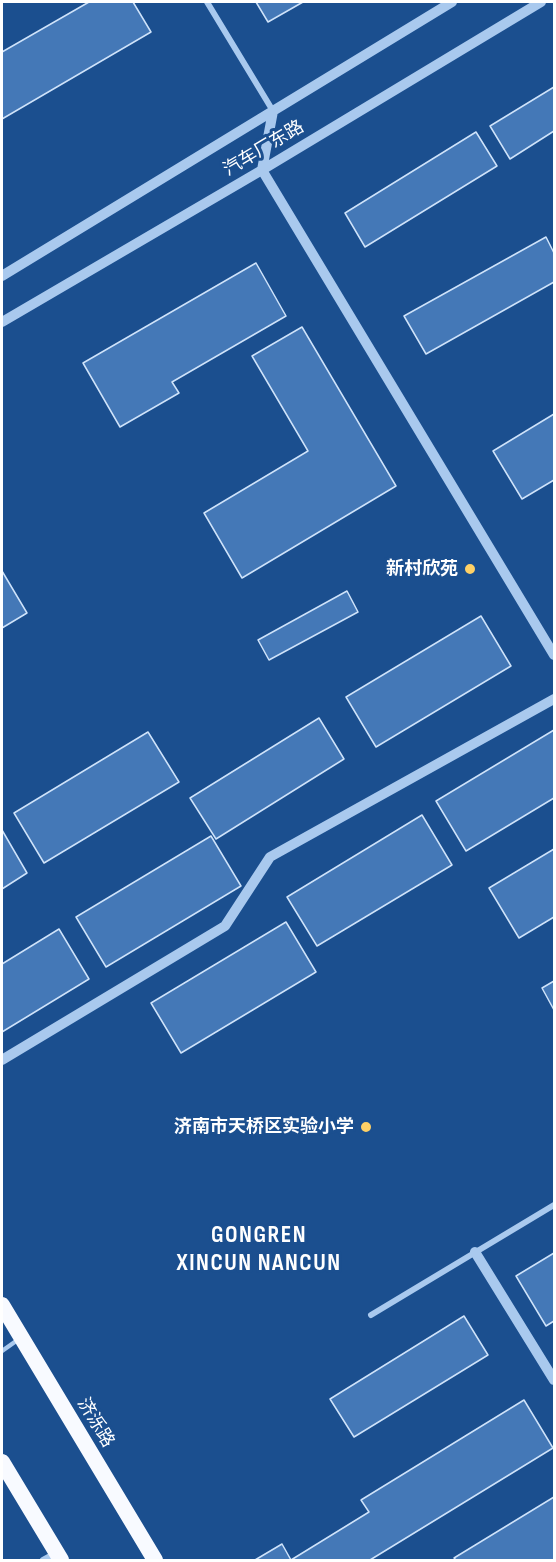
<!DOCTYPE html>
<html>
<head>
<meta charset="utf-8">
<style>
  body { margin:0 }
  #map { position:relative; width:556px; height:1562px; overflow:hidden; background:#1b4f8f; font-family:"Sofia Sans Condensed",sans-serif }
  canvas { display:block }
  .frame { position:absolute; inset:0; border:3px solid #fff; pointer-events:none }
</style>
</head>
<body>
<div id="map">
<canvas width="556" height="1562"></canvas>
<div class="frame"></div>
</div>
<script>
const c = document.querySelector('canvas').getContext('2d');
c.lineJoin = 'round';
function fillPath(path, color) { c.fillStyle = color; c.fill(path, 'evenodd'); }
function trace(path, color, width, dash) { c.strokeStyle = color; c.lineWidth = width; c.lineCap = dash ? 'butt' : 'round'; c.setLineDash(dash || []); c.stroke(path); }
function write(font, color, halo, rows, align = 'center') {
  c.font = font + ' "Sofia Sans Condensed","Noto Sans SC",sans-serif'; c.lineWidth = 6; c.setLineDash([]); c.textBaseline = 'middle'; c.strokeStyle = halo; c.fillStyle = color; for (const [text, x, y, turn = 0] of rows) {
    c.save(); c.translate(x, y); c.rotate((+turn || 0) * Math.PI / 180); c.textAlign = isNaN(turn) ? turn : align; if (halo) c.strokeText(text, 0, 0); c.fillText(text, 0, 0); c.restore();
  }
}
const building = new Path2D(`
  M89,2H133L151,32L2,119V52Z
  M256,2H303L268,22Z
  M554,87V131L510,159L490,126Z
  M476,132L497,166L365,247L345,213Z
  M546,237L554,253V282L426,354L404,316Z
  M256,263L286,316L172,382L179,393L120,427L83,363Z
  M302,327L396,486L242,578L204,513L308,451L252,356Z
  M554,414V480L522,499L493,451Z
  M2,571L27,613L2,628Z
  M347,591L358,612L269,660L258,640Z
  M481,616L511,666L376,747L346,697Z
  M319,718L344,759L216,839L190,798Z
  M554,730V798L466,851L436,801Z
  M148,732L179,782L44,863L14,813Z
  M422,815L452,865L317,946L287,897Z
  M2,830L27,873L2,889Z
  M211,836L241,886L106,967L76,917Z
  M554,849V917L519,938L489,888Z
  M286,922L316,972L181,1053L151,1003Z
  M59,929L89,979L2,1032V964Z
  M554,981V1010L542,988Z
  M554,1253V1321L546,1326L516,1276Z
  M464,1316L488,1355L354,1437L330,1399Z
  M524,1400L553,1448L370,1560H255L282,1544L291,1560L369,1512L361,1500Z
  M554,1497V1560H456L454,1558Z`);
const service = new Path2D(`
  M2,1351L19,1339`);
const minor = new Path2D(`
  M207,2L273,111
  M371,1315L554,1205
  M43,1560L56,1553`);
const tertiary = new Path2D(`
  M273,111L262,170L554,655
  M2,276L452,2
  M2,322L262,170L541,2
  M2,1060L225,926L270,857L554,699
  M475,1252L554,1380`);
const trunk = new Path2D(`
  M2,1305L155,1560
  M2,1462L61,1560`);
const markers = [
  [470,569,6,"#ffd166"],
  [366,1127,6,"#ffd166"]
];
const streetNames = [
  ["汽车厂东路",264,149,-31],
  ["济泺路",95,1423,59]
];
const poiNames = [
  ["新村欣苑",458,569],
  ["济南市天桥区实验小学",354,1127]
];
const districtNames = [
  ["GONGREN",259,1236],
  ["XINCUN NANCUN",259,1264]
];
fillPath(building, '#4478b7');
trace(building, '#cfe3fa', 1.5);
trace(service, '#a9c9ee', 4.5);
trace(minor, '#a9c9ee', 6);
trace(tertiary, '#a9c9ee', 10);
trace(trunk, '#f8faff', 16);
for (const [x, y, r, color] of markers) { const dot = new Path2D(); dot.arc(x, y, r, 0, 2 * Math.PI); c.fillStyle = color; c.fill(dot); trace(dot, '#1b4f8f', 2); }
write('18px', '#fff', '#1b4f8f', streetNames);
write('bold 18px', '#fff', '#1b4f8f', poiNames, 'right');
c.letterSpacing = '1.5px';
write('bold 24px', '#fff', '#1b4f8f', districtNames);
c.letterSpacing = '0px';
</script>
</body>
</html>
